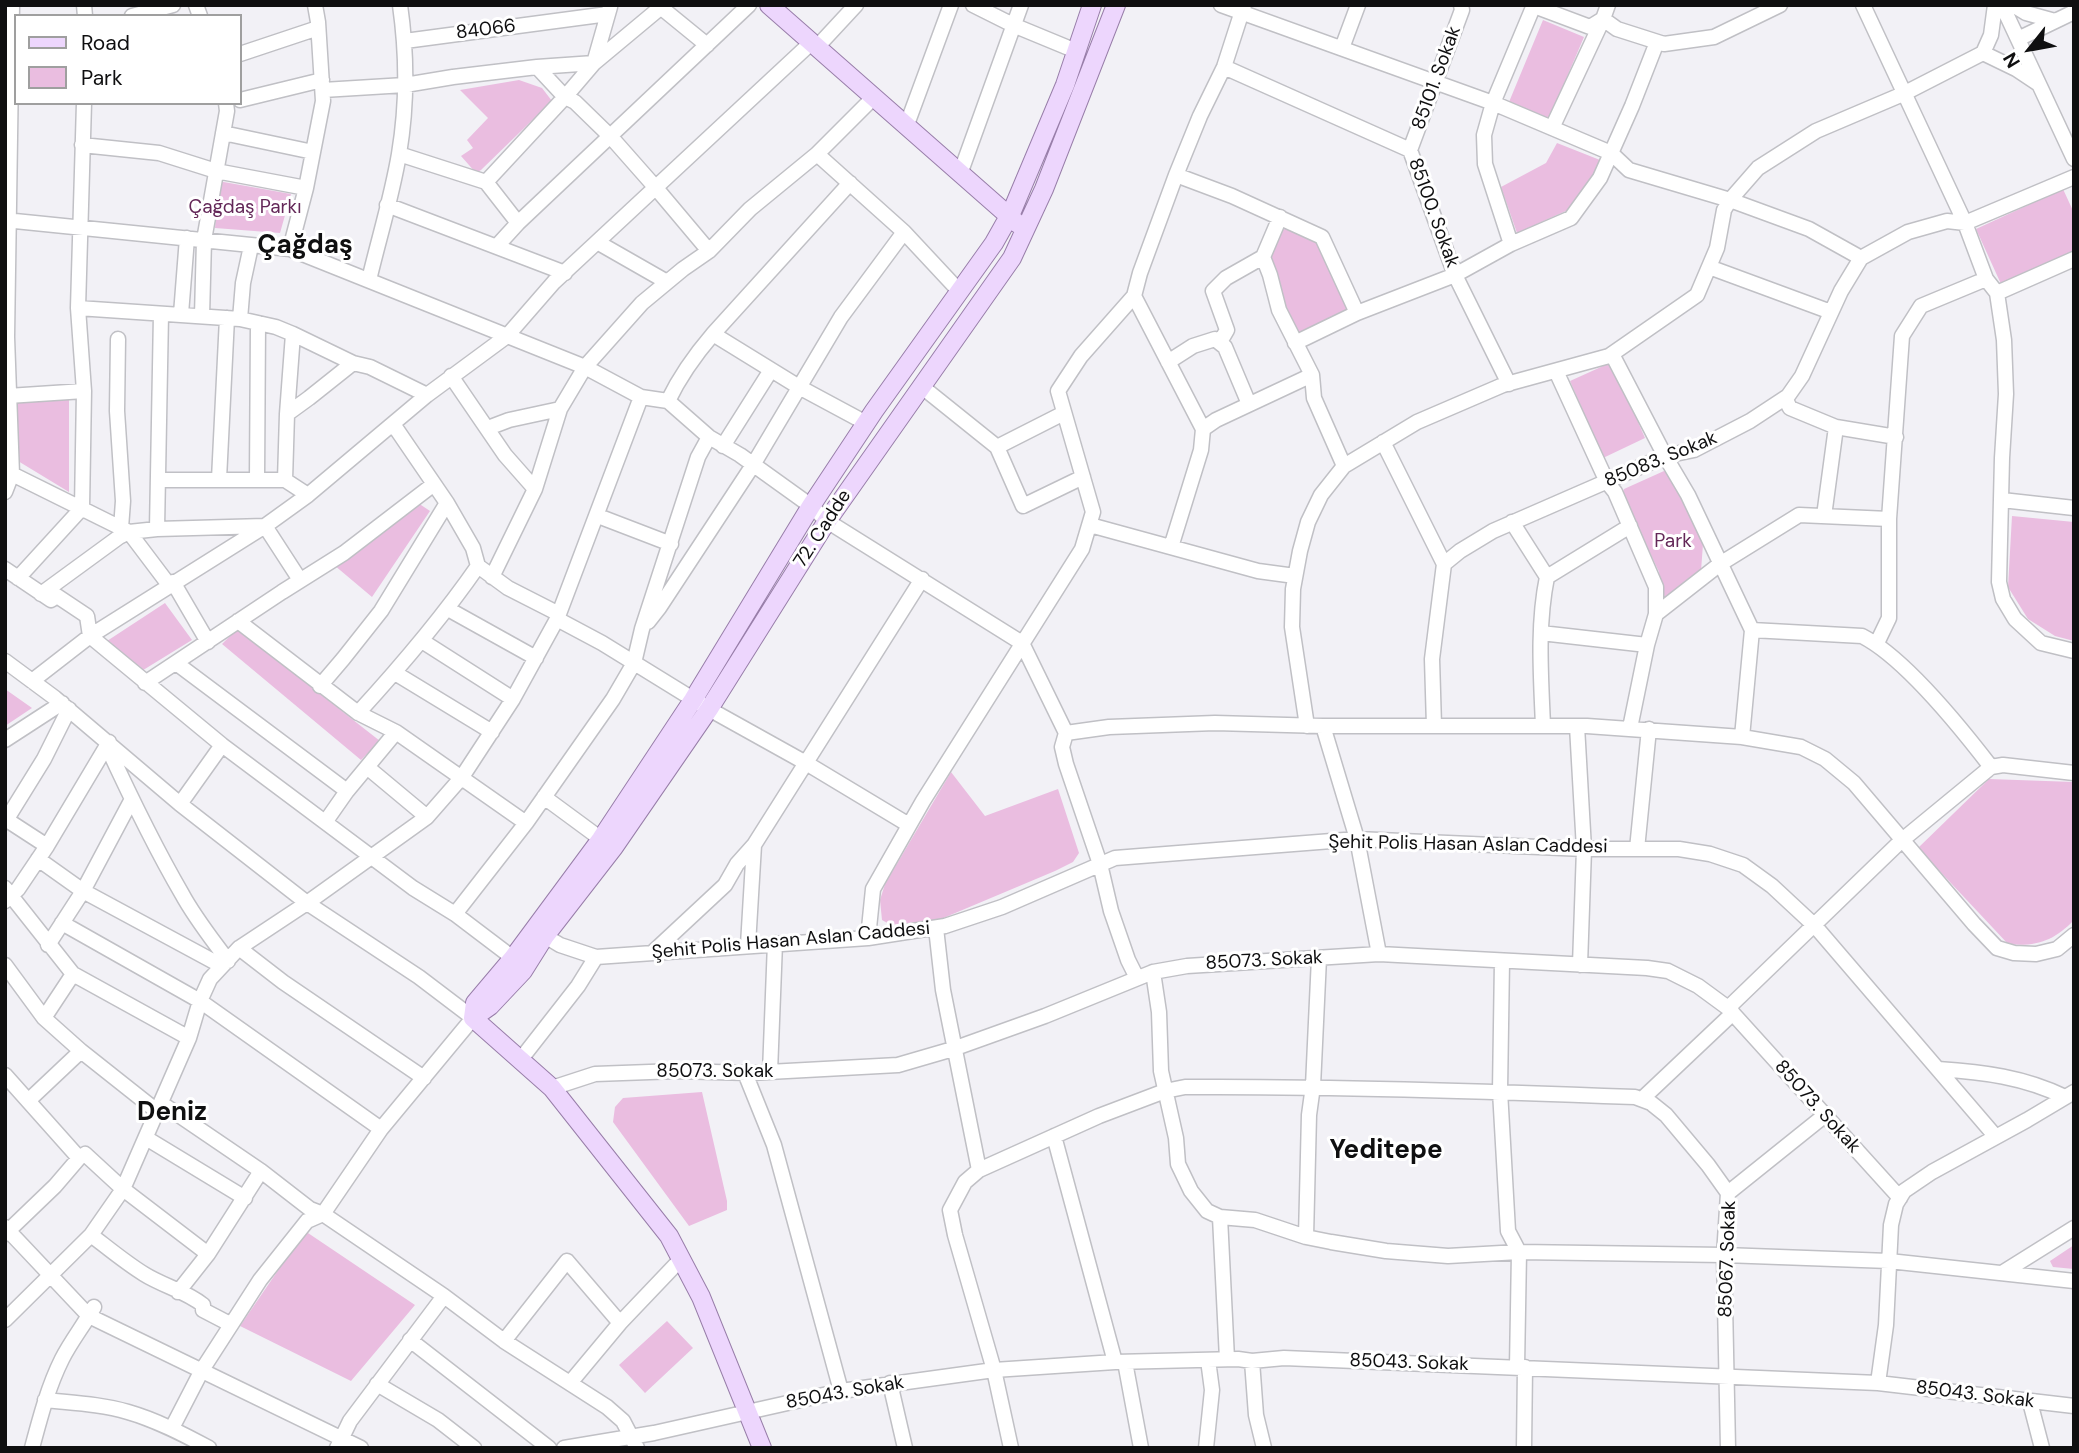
<!DOCTYPE html>
<html>
<head>
<meta charset="utf-8">
<style>
  body { margin:0 }
  #map { position:relative; width:2079px; height:1453px; overflow:hidden; background:#f2f1f6; font-family:"DM Sans",sans-serif }
  canvas { display:block }
  .frame { position:absolute; inset:0; border:7px solid #0f0f10; pointer-events:none }
  .legend { position:absolute; left:14px; top:14px; width:228px; height:91px; box-sizing:border-box; background:#fff; border:2px solid #9f9f9f; margin:0; padding:9px 12px; list-style:none; font-size:21px; color:#0f0f10 }
  .legend li { display:flex; align-items:center; gap:14px; height:35px }
  .legend b { width:35px; border:2px solid #9f9f9f }
  .north { position:absolute; left:1995px; top:14px; width:70px; height:70px; -webkit-text-stroke:5px #fff; paint-order:stroke; rotate:239deg; font-size:19px; font-weight:700; line-height:28px; text-align:center; color:#0f0f10 }
  .north::after { content:''; display:block; margin:auto; width:24px; height:32px; background:#0f0f10; clip-path:polygon(50% 0,100% 100%,50% 72%,0 100%) }
</style>
</head>
<body>
<div id="map">
<canvas width="2079" height="1453"></canvas>
<div class="frame"></div>
<ul class="legend">
<li><b style="height:9px;background:#edd6fd"></b>Road</li>
<li><b style="height:19px;background:#eabde0"></b>Park</li>
</ul>
<div class="north">N</div>
</div>
<script>
const c = document.querySelector('canvas').getContext('2d');
c.lineJoin = 'round';
function fillPath(path, color) { c.fillStyle = color; c.fill(path, 'evenodd'); }
function trace(path, color, width, dash) { c.strokeStyle = color; c.lineWidth = width; c.lineCap = dash ? 'butt' : 'round'; c.setLineDash(dash || []); c.stroke(path); }
function write(font, color, halo, rows, align = 'center') {
  c.font = font + ' "DM Sans",sans-serif'; c.lineWidth = 6; c.setLineDash([]); c.textBaseline = 'middle'; c.strokeStyle = halo; c.fillStyle = color; for (const [text, x, y, turn = 0] of rows) {
    c.save(); c.translate(x, y); c.rotate((+turn || 0) * Math.PI / 180); c.textAlign = isNaN(turn) ? turn : align; if (halo) c.strokeText(text, 0, 0); c.fillText(text, 0, 0); c.restore();
  }
}
const green = new Path2D(`
  M1543,20L1584,37L1549,119L1509,102Z
  M519,80L542,88L552,101L481,170L476,173L461,156L473,148L467,140L488,118L460,90Z
  M1557,143L1600,160L1591,186L1568,210L1517,233L1501,187L1546,163Z
  M218,181L291,194L280,233L215,228Z
  M2063,189L2074,213V251L2001,284L1976,229Z
  M1287,227L1317,239L1348,310L1296,334L1265,270L1271,240Z
  M1612,362L1645,438L1603,458L1570,381Z
  M69,397V492L18,461L14,401Z
  M1664,471L1669,474L1703,544L1701,571L1664,599L1660,593L1659,572L1622,494L1624,489Z
  M418,503L430,511L372,597L334,565Z
  M2012,516L2074,522V641L2055,636L2028,619L2008,587Z
  M165,603L192,640L140,672L107,641Z
  M237,629L380,741L361,760L222,644Z
  M5,689L32,708L5,726Z
  M951,772L985,816L1058,789L1079,853L1073,862L1055,871L941,919L891,925L882,920L880,900L885,884Z
  M1989,779L2074,782V920C2054,941 2036,947 2008,944L1918,848Z
  M702,1092L727,1201V1210L689,1226L613,1122L615,1107L623,1098Z
  M305,1231L415,1305L351,1381L240,1326Z
  M2074,1245V1269L2053,1267L2050,1261Z
  M667,1321L693,1348L645,1393L619,1365Z`);
const minor = new Path2D(`
  M84,5L85,16
  M196,5L200,16
  M658,5L707,45
  M973,5L1013,25L1076,51
  M1221,5L1493,103L1611,153L1629,170L1730,200L1809,229L1861,258
  M1863,5L1965,223L1986,279L1997,293L2004,340L2006,394L2002,458L1999,582L2003,599L2015,619L2041,643L2074,651
  M2002,5L2074,159
  M2013,5L2026,13L2055,21
  M1534,6L1590,27L1603,19L1608,5
  M132,16L173,5
  M2018,39L2074,12
  M405,41L608,14
  M817,47L856,5
  M1342,48L1358,5
  M1983,53L2016,69L2037,83
  M240,54L318,28
  M594,63L610,7
  M537,67L594,63
  M1224,67L1410,150L1455,275L1509,384
  M323,90L405,85L453,77L537,67L565,97L575,102L611,137L656,188L709,251
  M240,100L322,80
  M906,127L951,5
  M1552,128L1603,19L1617,29L1664,44L1714,37L1780,5
  M223,133L313,152
  M82,145L159,153L216,171L306,188
  M1410,150L1462,10L1461,5
  M399,154L486,182L518,223
  M817,154L904,232L960,292
  M960,174L1021,5
  M1176,175L1232,196L1322,237L1357,313
  M486,182L565,97L594,63L660,8
  M387,205L565,273
  M1280,217L1263,257L1270,275L1279,310L1312,375L1314,398L1344,466
  M5,220L290,249L585,367L641,397L668,401L709,437L740,455L811,506L827,521L1022,643L1066,733
  M597,242L667,282
  M1511,244L1485,164L1484,135L1493,103L1534,5
  M497,246L518,223L749,5
  M290,249L306,188L323,101L318,22L315,5
  M1709,267L1831,312
  M369,280C379,238 392,196 399,154C407,106 407,54 400,5
  M1997,293L2074,259
  M1134,296L1203,429L1201,450L1171,547
  M78,308L240,319L276,327L293,334
  M181,314L187,238
  M202,316L204,240L227,111L226,103
  M240,319L243,283L251,246
  M713,334L799,387L866,423
  M118,339L117,411L123,501L121,528
  M1220,342L1227,330L1213,291L1226,278L1263,257
  M1295,343L1357,313L1455,275L1511,244L1571,218L1600,178L1632,106L1657,42
  M1609,356L1697,295L1717,248L1724,210L1730,200L1758,168L1816,131L1903,94L1983,53L1991,35L1995,5
  M1168,362L1193,346L1215,339L1225,347L1249,404
  M1556,371L1607,482L1615,492L1656,587V614L1647,645L1630,728
  M451,376L505,455L535,489
  M921,386L997,447L1064,413
  M8,396L84,391
  M1785,398L1790,408L1836,427L1896,437
  M668,401C680,376 695,355 713,334L850,183
  M287,414L309,398L353,363
  M393,424L447,503L473,548L478,566L508,588L559,614
  M488,428L509,420L560,409
  M1203,429L1216,420L1312,375
  M1383,442L1444,564
  M723,446L771,370
  M997,447L1023,506L1083,477
  M12,474L129,532L169,585
  M219,479L227,318
  M159,480H285L308,495
  M257,480L258,323
  M285,480L287,414L293,334L353,363L370,367L427,395
  M5,492L12,474L7,337L12,5
  M2002,500L2074,508
  M598,516L671,544
  M1824,516L1836,427
  M1512,522L1547,577
  M1090,525L1258,571L1295,576
  M157,529L161,314
  M5,569L51,600L57,596L87,616L90,636L222,745L413,888L455,914L513,958
  M492,577L535,489L560,409L585,367L642,303L683,269L709,251L750,209L817,154L873,98
  M18,578L82,508L84,391L78,308L84,103
  M173,582L208,642
  M41,594L119,537L129,532L157,529L265,526L300,580
  M448,609L536,658
  M1656,614L1720,564L1799,515L1889,519
  M557,619L602,643L709,709L806,763L909,825
  M238,621L358,713L396,732L526,823
  M648,622L659,608L753,465L841,317L904,232
  M1752,630L1862,636C1905,658 1961,728 1991,767
  M1541,633L1647,645
  M422,641L513,699
  M1877,643L1889,618V519L1902,336L1921,306L1986,279
  M5,661L55,698L180,804L307,903L419,977L473,1018L381,1129L323,1214L307,1221L260,1280L202,1370L172,1428
  M176,663L347,791
  M395,673L492,732
  M32,681L90,636L265,526L308,495L427,395L507,336L554,282L812,42
  M145,683L282,592L344,553L434,484
  M320,686L343,659L381,611L447,503
  M358,713C401,666 442,618 478,566
  M1307,726L1292,627L1293,589L1300,551L1308,522L1321,495L1344,466L1417,422L1503,385L1609,356H1613L1665,456L1688,495L1752,630L1742,737
  M1323,726L1357,839L1379,954
  M1434,726L1432,659L1444,564L1460,551L1493,531L1665,456L1694,450L1750,421L1788,396L1802,376L1841,291L1861,258L1908,232L1947,221L1965,223L2074,177
  M1543,726C1541,676 1537,626 1547,577L1630,526
  M1577,726L1584,849L1580,965
  M5,740L62,703
  M107,746C130,796 154,846 182,894C195,918 212,939 228,961
  M367,767L427,817
  M544,797L601,839
  M180,804L222,745
  M7,820L47,846
  M326,821L347,791L396,732
  M5,822L44,759L69,709
  M1637,849L1649,729
  M38,859L83,891L222,966
  M5,888L73,974L189,1038
  M5,901L18,889L47,846L109,742
  M455,914L526,823L613,699L634,663L642,629L698,457L709,437
  M62,923L200,1001L381,1129
  M936,928L943,990L979,1170
  M545,936L560,945L596,957L868,938L945,926L1002,907L1115,858L1357,839L1584,849H1679L1710,854L1743,865L1772,886L1815,926L1996,1137
  M868,938L873,889L923,801L1082,549L1093,512L1058,391L1081,356L1134,296L1140,273L1176,175L1200,116L1224,67L1244,5
  M48,945L83,891L132,799
  M748,945L754,845L922,579
  M239,948L283,982L424,1078
  M652,953L725,885L737,864L754,845
  M1502,961L1500,1091L1508,1231L1519,1252L1517,1367
  M5,965L44,1018L81,1051L158,1112
  M1153,972L1159,1012L1161,1071L1176,1138L1178,1164L1191,1191L1207,1211L1220,1217L1255,1220L1306,1237L1331,1242L1386,1251L1448,1256L1519,1252L1724,1255L1889,1261L2074,1281
  M1137,978L1128,960L1111,911L1100,864L1066,764L1062,747L1066,733L1109,727L1215,723L1323,726H1587L1742,737L1801,747L1825,759L1854,783L1974,924L1997,948L2014,953L2036,954L2057,949L2074,935
  M1728,1008L1901,841L1991,767L2003,765L2074,773
  M44,1018L73,974
  M521,1059L578,986L596,957
  M1938,1069C1983,1072 2024,1077 2065,1097
  M770,1072L775,943
  M745,1073L774,1145L841,1391
  M5,1075L79,1158L85,1154L123,1189L208,1254
  M552,1088L595,1074L677,1071L750,1073L898,1065L953,1049L1045,1016L1153,972L1187,966L1379,954L1647,968L1668,971L1698,986L1728,1008L1900,1198
  M1642,1099L1733,1013
  M28,1101L81,1051
  M161,1103L261,1171L310,1209L323,1214L444,1296L504,1341L607,1407L623,1421L637,1448
  M1054,1136L1115,1362
  M146,1138L245,1198
  M1220,1217L1227,1359
  M5,1227L89,1316L361,1448
  M5,1234L55,1186L79,1158
  M91,1235C108,1248 126,1263 144,1274C163,1286 186,1291 203,1305V1310L228,1323V1328
  M1306,1237L1309,1115L1313,1086L1319,958
  M2002,1273L2074,1228
  M178,1292L208,1254L261,1171
  M5,1320L91,1235L123,1189L189,1038L200,1001L210,979L239,948L307,903L427,817L462,777L513,699L557,619L641,397
  M410,1340L549,1448
  M504,1341L567,1261L620,1323
  M1252,1361L1256,1415L1264,1448
  M1125,1362L1141,1448
  M570,1383L620,1323L681,1259
  M890,1383L905,1448
  M1878,1383L1886,1325L1891,1225L1896,1204L1904,1191L1932,1172L2027,1120L2074,1092
  M377,1384L438,1420L474,1448
  M45,1400C73,1403 101,1404 128,1412C156,1420 183,1434 209,1448
  M2030,1402L2042,1448
  M32,1448C40,1418 48,1387 62,1359C71,1341 84,1325 94,1307
  M337,1448L350,1421L444,1296
  M564,1448L654,1433L841,1391L994,1370L1115,1362L1238,1359L1252,1361L1284,1358L1878,1383L2074,1406
  M1011,1448L994,1370L955,1235L950,1210L965,1182L979,1170L1099,1116L1165,1091L1185,1087C1335,1086 1485,1091 1635,1097L1651,1103L1666,1115L1708,1165L1728,1193
  M1206,1448L1212,1390L1208,1360
  M1524,1448L1525,1367
  M1728,1448L1724,1255L1728,1193L1824,1116`);
const major = new Path2D(`
  M769,5L1018,224
  M473,1018L490,1006L523,971L545,936L614,847L709,709L827,521L1012,258L1044,189L1116,5
  M473,1018L475,1003L513,958L601,839L693,700L811,506L874,411L994,243L1012,211L1065,85L1092,5
  M473,1018L552,1088L669,1236L701,1297L762,1448`);
const streetNames = [
  ["84066",486,30,-7],
  ["85101. Sokak",1437,78,-70],
  ["85100. Sokak",1433,213,70],
  ["85083. Sokak",1661,460,-22],
  ["72. Cadde",823,529,-57],
  ["Şehit Polis Hasan Aslan Caddesi",1468,845,1],
  ["Şehit Polis Hasan Aslan Caddesi",791,941,-5],
  ["85073. Sokak",1264,961,-3],
  ["85073. Sokak",715,1072],
  ["85073. Sokak",1817,1107,48],
  ["85067. Sokak",1728,1259,-88],
  ["85043. Sokak",1409,1363,2],
  ["85043. Sokak",845,1393,-10],
  ["85043. Sokak",1975,1395,7]
];
const parkNames = [
  ["Çağdaş Parkı",245,208],
  ["Park",1673,542]
];
const districtNames = [
  ["Çağdaş",305,246],
  ["Deniz",172,1113],
  ["Yeditepe",1386,1151]
];
fillPath(green, '#eabde0');
trace(minor, '#c0c0c5', 17);
trace(major, '#987ea9', 20);
trace(minor, '#fff', 14);
trace(major, '#edd6fd', 18);
write('19px', '#0f0f10', '#fff', streetNames);
write('19px', '#632758', '#fff', parkNames);
write('bold 26px', '#0f0f10', '#fff', districtNames);
</script>
</body>
</html>
